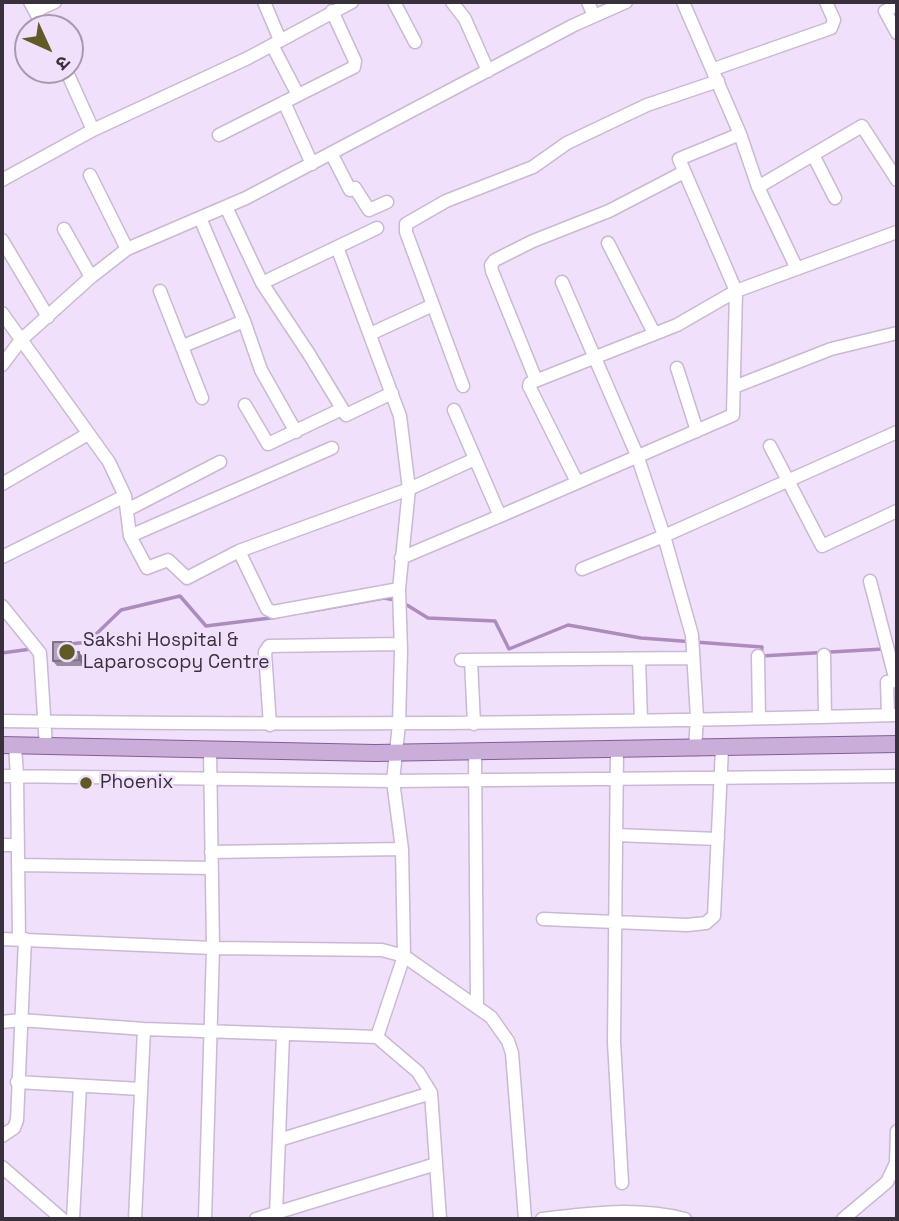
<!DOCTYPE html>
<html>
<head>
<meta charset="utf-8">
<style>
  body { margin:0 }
  #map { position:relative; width:899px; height:1221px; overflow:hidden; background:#f1e0fb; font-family:"Space Grotesk","Noto Sans Devanagari",sans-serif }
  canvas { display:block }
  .frame { position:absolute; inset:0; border:4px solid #38313b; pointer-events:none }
  .north { position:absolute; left:14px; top:14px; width:70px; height:70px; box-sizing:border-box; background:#f1e0fb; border:2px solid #a79aae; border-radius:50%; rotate:135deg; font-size:19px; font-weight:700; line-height:28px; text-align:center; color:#38313b }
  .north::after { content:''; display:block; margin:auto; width:24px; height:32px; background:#605a27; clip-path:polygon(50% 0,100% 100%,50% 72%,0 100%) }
</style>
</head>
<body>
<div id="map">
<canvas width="899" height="1221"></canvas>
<div class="frame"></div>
<div class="north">उ</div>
</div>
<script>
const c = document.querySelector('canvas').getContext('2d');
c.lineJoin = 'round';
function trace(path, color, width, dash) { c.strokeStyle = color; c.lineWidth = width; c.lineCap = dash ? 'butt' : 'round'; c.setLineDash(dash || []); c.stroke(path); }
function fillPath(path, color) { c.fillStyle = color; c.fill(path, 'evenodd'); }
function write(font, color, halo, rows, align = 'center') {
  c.font = font + ' "Space Grotesk",sans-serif'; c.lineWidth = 5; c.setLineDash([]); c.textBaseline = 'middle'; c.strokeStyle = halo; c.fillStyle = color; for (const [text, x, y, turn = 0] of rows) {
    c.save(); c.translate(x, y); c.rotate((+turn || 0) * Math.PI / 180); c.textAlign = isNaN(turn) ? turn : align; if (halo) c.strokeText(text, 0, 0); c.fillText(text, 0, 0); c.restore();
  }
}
const stream = new Path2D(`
  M402,602L428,618L495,621L509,649L568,625L641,638L762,647L761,656L883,649
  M306,612L384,598L395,600
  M70,644L88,642L121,610L180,596L206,626L278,617
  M895,648H897
  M2,653L31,649`);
const minor = new Path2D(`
  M30,2L44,28
  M264,2L280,40
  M394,2L415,42
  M452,2L465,19L488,71
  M588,2L594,16
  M683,2L740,134L679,159L736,291L897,232
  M897,5L885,11L897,33
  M35,11L55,2
  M272,45L298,95
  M714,69L831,28L834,20L826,2
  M66,70L93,130L248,58L352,2
  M284,102L312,164
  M740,134L758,187L797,269
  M219,135L354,67L355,61L332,11
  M331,153L350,190L355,188L369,210L387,202
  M813,155L835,198
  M90,175L127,249
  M2,180L93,130
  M758,187L862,126L897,180
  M226,207L262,283
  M200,218L244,321L261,370L296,432
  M377,228L262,283L309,354L346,415L392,393
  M64,229L91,277
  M2,240L48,317
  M608,243L654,333
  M337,247L400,416L409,489L399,589L401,651L399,724L393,781L402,849L404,956L377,1037L418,1072L431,1093L440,1219
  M562,282L637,455L664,536L692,635L697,718L695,749
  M160,291L202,398
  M2,313L109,462L125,496L130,536L147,568L168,560L187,578L239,551L409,489L475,459
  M370,334L433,305
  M183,346L244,321
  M2,365L21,340L91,277L127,249L246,198L574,25L626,2
  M677,368L697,431
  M536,380L492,271L491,265L495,260L533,241L609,211L684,172
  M463,386L406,232V224L446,201L533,167L567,143L647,105L718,81
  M734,387L831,349L897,333
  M245,405L268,444L342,409
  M770,446L822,546L897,511
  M2,484L88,434
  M127,510L220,462
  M500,516L733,415L736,291L677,325L530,383L529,386L577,482
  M130,536L332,448
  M239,551L267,609L273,612L399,589
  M2,557L125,496
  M401,558L500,516L454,410
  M582,569L664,536L897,432
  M870,581L896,681
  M2,606L40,653L46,747
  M824,655L825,717
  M758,656L759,717
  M639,659L641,720
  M461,660L693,658
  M471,660L474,724
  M888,715L887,682L897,681
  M2,721C300,726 599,723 897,715
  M270,725L265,652L269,646L400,644
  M15,746L17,776L19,939
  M617,749L614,1042L622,1183
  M475,751L477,1006
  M2,776L393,781L897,776
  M616,835L718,839
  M2,845H18
  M211,852L402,849
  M18,865L211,868
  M543,919L687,925L706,923L714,916L722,748
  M2,939L213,948L382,950L404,956L491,1017L508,1041L512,1053L525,1219
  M2,1022L20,1020L144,1029L377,1037
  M17,1082L141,1089
  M2,1136L14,1128L17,1120L25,939
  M279,1140L431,1093
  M2,1167L62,1219
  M276,1214L283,1035
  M73,1219L80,1086
  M135,1219L144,1029
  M205,1219L213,948L210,750
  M256,1219L436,1164
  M542,1219C591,1213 637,1207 685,1219
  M843,1219L887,1182L896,1163L897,1131`);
const major = new Path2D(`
  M2,745L375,753L897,744`);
const wall = new Path2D(`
  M71,642L75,647V652L83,657V666H57L53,661Z`);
const shadedWall = new Path2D(`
  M71,642L75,647V657L71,652Z
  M79,652L83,657V666L79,660Z`);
const building = new Path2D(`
  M53,642H71V652H79V660L53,661Z`);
const markers = [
  [67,652,9,"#605a27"],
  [86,783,7,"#605a27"]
];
const poiNames = [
  ["Sakshi Hospital &",83,641],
  ["Laparoscopy Centre",83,663],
  ["Phoenix",100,783]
];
trace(stream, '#ac8cbd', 3.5);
trace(minor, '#c9b9d2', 15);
trace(major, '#815e93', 18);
trace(minor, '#fff', 12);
trace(major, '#cbadda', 16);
fillPath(wall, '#998ba1');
fillPath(shadedWall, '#7d7183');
fillPath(building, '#b2a2bb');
trace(building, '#7d7183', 2);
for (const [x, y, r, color] of markers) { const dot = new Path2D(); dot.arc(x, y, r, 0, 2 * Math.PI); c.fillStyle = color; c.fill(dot); trace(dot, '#f1e0fb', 2.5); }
write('19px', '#38313b', '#f1e0fb', poiNames, 'left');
</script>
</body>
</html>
